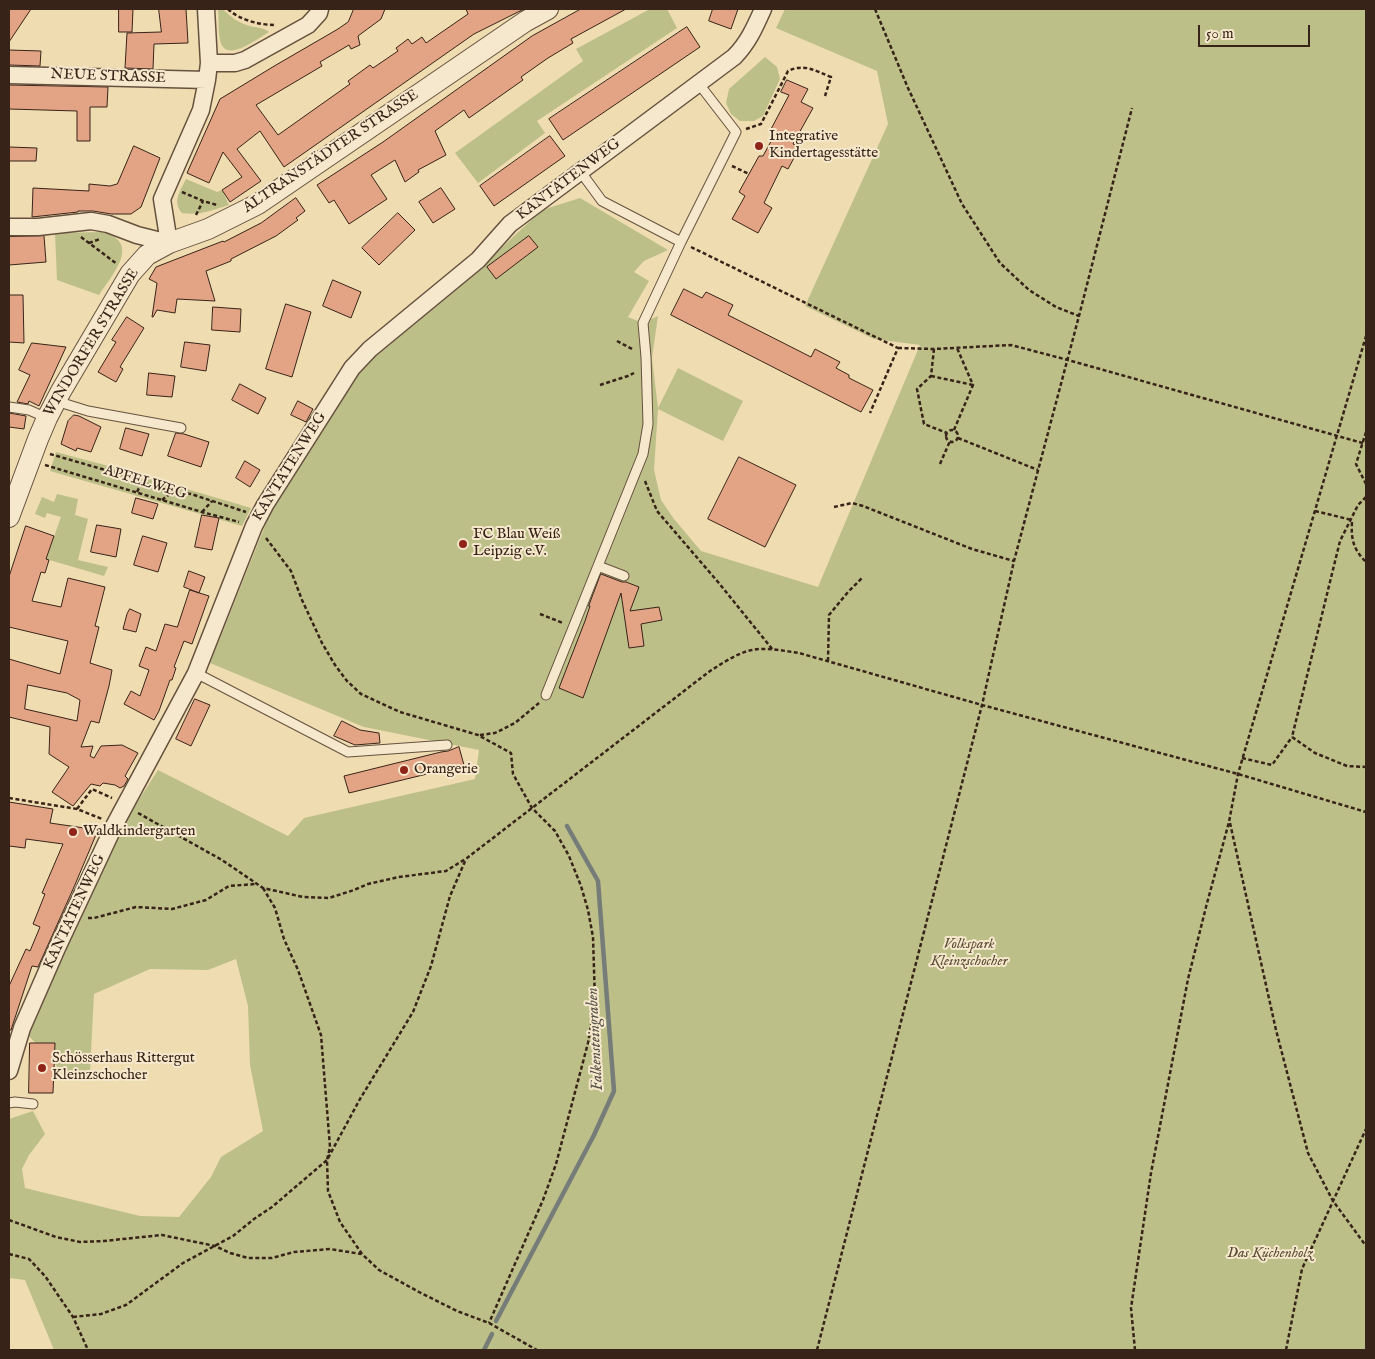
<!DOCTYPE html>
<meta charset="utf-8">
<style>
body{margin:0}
#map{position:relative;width:1375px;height:1359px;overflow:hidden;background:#efdcb1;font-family:"IM FELL English",serif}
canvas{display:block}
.frame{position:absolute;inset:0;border:10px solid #382318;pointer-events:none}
.scale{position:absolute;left:1198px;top:25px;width:112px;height:22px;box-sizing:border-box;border:2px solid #382318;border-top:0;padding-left:6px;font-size:15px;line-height:18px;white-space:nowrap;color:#382318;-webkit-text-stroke:4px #f5e8cc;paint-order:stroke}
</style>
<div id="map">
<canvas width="1375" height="1359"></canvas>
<div class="frame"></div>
<div class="scale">50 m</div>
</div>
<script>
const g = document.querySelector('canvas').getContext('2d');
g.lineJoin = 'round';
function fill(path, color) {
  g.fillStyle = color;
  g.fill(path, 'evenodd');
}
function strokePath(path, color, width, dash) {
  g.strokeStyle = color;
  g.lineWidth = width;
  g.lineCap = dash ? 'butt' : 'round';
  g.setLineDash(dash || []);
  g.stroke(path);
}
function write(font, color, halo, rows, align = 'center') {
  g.font = font + ' "IM FELL English",serif';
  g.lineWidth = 4;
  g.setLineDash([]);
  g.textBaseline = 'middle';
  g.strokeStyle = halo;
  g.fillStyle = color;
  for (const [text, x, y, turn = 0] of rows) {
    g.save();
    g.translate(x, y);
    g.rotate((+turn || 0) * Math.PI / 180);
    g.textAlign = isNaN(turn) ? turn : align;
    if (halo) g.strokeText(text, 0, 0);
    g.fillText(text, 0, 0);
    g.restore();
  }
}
const green = new Path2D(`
 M 218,9 L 223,9 C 230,17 239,23 250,26 C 257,28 263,27 269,32 C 258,38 225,65 220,40 C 218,30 219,19 218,9 Z
 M 650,9 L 667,9 L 677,28 L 537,121 L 545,133 L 478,183 L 455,153 L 583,61 L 576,49 Z
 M 785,9 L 1366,9 L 1366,1350 L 54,1350 L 25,1280 L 9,1278 L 9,1119 L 33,1111 L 45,1134 L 29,1155 L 22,1169 L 25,1188 L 140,1216 L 179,1217 L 211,1177 L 221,1157 L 263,1131 L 250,1065 L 248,1006 L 236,959 L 208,970 L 150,969 L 94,994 L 90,1072 L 67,1077 L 28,1035 L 47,978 L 122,826 L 158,770 L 288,836 L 304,818 L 475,779 L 479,750 L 364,727 L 210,663 L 271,511 L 360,369 L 435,302 L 468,279 L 542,210 L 580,198 L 668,250 L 644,261 L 634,272 L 649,281 L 628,317 L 643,323 L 658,316 L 652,358 L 658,408 L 678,368 L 743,401 L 723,441 L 658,409 L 654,470 L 661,500 L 674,519 L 701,551 L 818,587 L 920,345 L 874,339 L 805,306 L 888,124 L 877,71 L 776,28 Z
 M 765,57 L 777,67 L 780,79 L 763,116 L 754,121 L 740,121 L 731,114 L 726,103 L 729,89 Z
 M 186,179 L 217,192 L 222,190 L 229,205 C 213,210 199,216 182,213 C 172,202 180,191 186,179 Z
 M 102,232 C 142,242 113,274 99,295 L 57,280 L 55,233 Z
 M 56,452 L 116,468 L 251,508 L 242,526 L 50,471 Z
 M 57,494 L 78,499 L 75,515 L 88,519 L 78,560 L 108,567 L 104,576 L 46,559 L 61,517 L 47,513 L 45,518 L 35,514 L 42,497 L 54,502 Z`);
const stream = new Path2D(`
 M 496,1321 L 594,1135 L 614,1091 L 598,881 L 567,826
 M 484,1350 L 492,1334`);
const building = new Path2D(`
 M 9,9 L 31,9 L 9,42 Z
 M 119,9 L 133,9 L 132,32 L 119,32 Z
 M 159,9 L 186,9 L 188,43 L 154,44 L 153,69 L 125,68 L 127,33 L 161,32 Z
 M 354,9 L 385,9 L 381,19 L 358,36 L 360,45 L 351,49 L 349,45 L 320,62 L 322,66 L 256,105 L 278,135 L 350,84 L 348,81 L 370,65 L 373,68 L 398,51 L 396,48 L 408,39 L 412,44 L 422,37 L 426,43 L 468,14 L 466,9 L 524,9 L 474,34 L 284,167 L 260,131 L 237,149 L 261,181 L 230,202 L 222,190 L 242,177 L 223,152 L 209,183 L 187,173 L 220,99 L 276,65 L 338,29 L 348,22 Z
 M 581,9 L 626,9 L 571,39 L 573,43 L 548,58 L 521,77 L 523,80 L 469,118 L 464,110 L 435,131 L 446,155 L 418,170 L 419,172 L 405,182 L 395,160 L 371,175 L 387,199 L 349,224 L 334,200 L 329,203 L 317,185 L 383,142 L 532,36 Z
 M 713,9 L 738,9 L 731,29 L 709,21 Z
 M 687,27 L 700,47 L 563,140 L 549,119 Z
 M 9,50 L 41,51 L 40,66 L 9,65 Z
 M 787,80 L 808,89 L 801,102 L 813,108 L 793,144 L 800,147 L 788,169 L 782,166 L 764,203 L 772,208 L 758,233 L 732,219 L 745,196 L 739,192 L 759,156 L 763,156 L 775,134 L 770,131 L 789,95 L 781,92 Z
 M 9,85 L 108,87 L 107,107 L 90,107 L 90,141 L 77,141 L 77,111 L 9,109 Z
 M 550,136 L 565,156 L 494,206 L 480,186 Z
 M 134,146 L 160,158 L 141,207 L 131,214 L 111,214 L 93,211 L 78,211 L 78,212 L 32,217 L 33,188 L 89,191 L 89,184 L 110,186 L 117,184 Z
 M 9,147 L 37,148 L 36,161 L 9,161 Z
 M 441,188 L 455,209 L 433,223 L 419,202 Z
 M 296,198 L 305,211 L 296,218 L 298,220 L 276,236 L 231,259 L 231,261 L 206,271 L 215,301 L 177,299 L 175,313 L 157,310 L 153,317 L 152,317 L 157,283 L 149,279 L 156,267 L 223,241 L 224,242 L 261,223 Z
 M 398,213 L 415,230 L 379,265 L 362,248 Z
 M 44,236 L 46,262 L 9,265 L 9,237 Z
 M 529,236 L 538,247 L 496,279 L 487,267 Z
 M 333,280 L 361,292 L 351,318 L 323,306 Z
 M 684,289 L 702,298 L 706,292 L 733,305 L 728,315 L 811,357 L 815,349 L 840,362 L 836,368 L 849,375 L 849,378 L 873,390 L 861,412 L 671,315 Z
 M 9,295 L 23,295 L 24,343 L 9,342 Z
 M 286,304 L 311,312 L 292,377 L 266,369 Z
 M 213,307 L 241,309 L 240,332 L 212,330 Z
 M 127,317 L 144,328 L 120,367 L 123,369 L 116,382 L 98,372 L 116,342 L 112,340 Z
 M 185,342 L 210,345 L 206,371 L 181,367 Z
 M 32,343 L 66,347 L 39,406 L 29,401 L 28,404 L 17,402 L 30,375 L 19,370 Z
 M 149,373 L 175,376 L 172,397 L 147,395 Z
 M 240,384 L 266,398 L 258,414 L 232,400 Z
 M 298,401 L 313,409 L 306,422 L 291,415 Z
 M 9,413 L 26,416 L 24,429 L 9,427 Z
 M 74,415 L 79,416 L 101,427 L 91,452 L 77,448 L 76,451 L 61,444 L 68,421 Z
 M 126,428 L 149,434 L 142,456 L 120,449 Z
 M 176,433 L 184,434 L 209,442 L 201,467 L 168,456 Z
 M 739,457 L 796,485 L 765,547 L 708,519 Z
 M 245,461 L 260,470 L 250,487 L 236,478 Z
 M 136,498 L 158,504 L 153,519 L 132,513 Z
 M 202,515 L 219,518 L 212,550 L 195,547 Z
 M 97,525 L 121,529 L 116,557 L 91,552 Z
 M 26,526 L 54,536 L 46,559 L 49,560 L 45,573 L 41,572 L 32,601 L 61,607 L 68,578 L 105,587 L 95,626 L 99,627 L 90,663 L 112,670 L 109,686 L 99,723 L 91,721 L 81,747 L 93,746 L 90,756 L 94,758 L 101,746 L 122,745 L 138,753 L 125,776 L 128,779 L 124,786 L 120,788 L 115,785 L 103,783 L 100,786 L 91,784 L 73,806 L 52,792 L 69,767 L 49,754 L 50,727 L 9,717 L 9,659 L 60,674 L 68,641 L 9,627 L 9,577 ZM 28,685 L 67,693 L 80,700 L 77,721 L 25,709 Z
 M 143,536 L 167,543 L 158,572 L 134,565 Z
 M 189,571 L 205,577 L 199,593 L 184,587 Z
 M 601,574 L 622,582 L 626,582 L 639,587 L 630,611 L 659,607 L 662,620 L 641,624 L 644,646 L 629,648 L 621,593 L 583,698 L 559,688 L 585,621 L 590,606 L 589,606 Z
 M 190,590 L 209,596 L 192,644 L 184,641 L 174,667 L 176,668 L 172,680 L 170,680 L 159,711 L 154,720 L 124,704 L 131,691 L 140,696 L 149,670 L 139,666 L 146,647 L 156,651 L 165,624 L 177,627 Z
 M 130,609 L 141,614 L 136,632 L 123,629 L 127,614 Z
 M 195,699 L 210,705 L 191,746 L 176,739 Z
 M 342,721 L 360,730 L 379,733 L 380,743 L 355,745 L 334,736 Z
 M 459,747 L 464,765 L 349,793 L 344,776 L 441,752 L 448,751 Z
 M 9,802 L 53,809 L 50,823 L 98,830 L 74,887 L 38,967 L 32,966 L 11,1030 L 9,1030 L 9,986 L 26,949 L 30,951 L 40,927 L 33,924 L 45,894 L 42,893 L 63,844 L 26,839 L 25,848 L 9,846 Z
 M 30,1043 L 55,1043 L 53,1093 L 29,1093 Z`);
const path = new Path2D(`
 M 228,9 C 239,20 260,25 275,25
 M 875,9 L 908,88 L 962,204 L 1000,263 L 1029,290 L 1056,307 L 1079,316
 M 746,129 L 761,124 L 783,81 L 788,71 C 805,63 815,71 831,77 L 825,96
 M 732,166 L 749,174
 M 182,192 L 203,201 L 217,205
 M 196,215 L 203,201
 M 81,237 L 117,264
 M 89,243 L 100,239
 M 691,247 L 898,348 L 870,413
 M 617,341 L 634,350
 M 898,348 L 934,349 L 1011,345 L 1068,360 L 1366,444
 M 934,349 L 931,376 L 917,389 L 924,424 L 947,433
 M 931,376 L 973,385
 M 600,385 L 628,376 L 634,373
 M 954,430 L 973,385 L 957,348
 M946 436a6 6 0 1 1 12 0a6 6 0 1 1-12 0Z
 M 1366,432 L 1356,464 L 1366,484
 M 958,438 L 1038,470
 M 50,454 L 126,476 L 172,492 L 191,494 L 246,512
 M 940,464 L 950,441
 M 45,465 L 202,512 L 239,522
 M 645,481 L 657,511 L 718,582 L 773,650
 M 137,492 L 142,482
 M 1366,497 L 1358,505 L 1340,541 L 1292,737 L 1315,753 L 1347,766 L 1366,767
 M 162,500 L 172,492
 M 834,507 L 852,503 L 863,506 L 972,549 L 1014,561
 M 1315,511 L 1352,520
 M 202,512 L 212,501
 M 1352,522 C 1351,539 1353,549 1366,562
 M 266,538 L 291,571 L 302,600 L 322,643 L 335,665 L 347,681 L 361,694 L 400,712 L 478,735 L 511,753 L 513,774 L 532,808 L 555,831 L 569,856 L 581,886 L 588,910 L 593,937 L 595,1002 L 588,1043 L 556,1164 L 543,1200 L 489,1323
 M 540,614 L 563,623
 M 828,661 L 829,615 L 848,592 L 863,577
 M 480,735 L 495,733 L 515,723 L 539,703
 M 1242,758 L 1272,765 L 1292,737
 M 9,798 L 77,809 L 102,819
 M 77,809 L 92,789 L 112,798
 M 138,813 L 222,860 L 263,888 L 303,897 L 329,898 L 354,890 L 368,884 L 399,877 L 446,871 L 467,858 L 710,671 C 723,663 737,653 752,650 C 767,647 784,651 799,653 L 982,705 L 1238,774 L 1366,812
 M 1230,823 L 1276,1030 L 1308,1153 L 1333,1201 L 1366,1246
 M 263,888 L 275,908 L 284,939 L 298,970 L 321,1035 L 330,1147 L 327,1160 L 328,1191 L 340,1222 L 362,1254 L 379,1270 L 419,1292 L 457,1311 L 489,1323 L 537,1350
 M 88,918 L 94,918 L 136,907 L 172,909 L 206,900 L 229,886 L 256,884
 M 9,1220 L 56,1237 L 80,1242 L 104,1241 L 162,1235 L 215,1246 L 230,1253 L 248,1258 L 272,1258 L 294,1252 L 330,1249 L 361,1254
 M 9,1254 L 29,1259 L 45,1276 L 73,1317 L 88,1350
 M 73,1317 L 101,1314 L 126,1305 L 183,1263 L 233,1236 L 254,1219 L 272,1207 L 327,1160 L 360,1099 L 413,1012 L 431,966 L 450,896 L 466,859
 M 817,1350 L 982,705 L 1014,561 L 1079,316 L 1132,108
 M 1135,1350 L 1131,1308 L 1151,1173 L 1188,979 L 1206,907 L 1229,822 L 1238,774 L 1366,336
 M 1286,1350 L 1302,1269 L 1366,1129`);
const service = new Path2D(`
 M 681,242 L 736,132 L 699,84
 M 56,401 L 88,411 L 181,428
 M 9,407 L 29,410 L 47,418
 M 598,566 L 624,576
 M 196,673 L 348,752 L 447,745
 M 546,695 L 643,454 L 648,424 L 646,357 L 643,323 L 681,242 L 602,201 L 580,171
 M 9,1103 L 15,1102 L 33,1104`);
const minor = new Path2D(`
 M 209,63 L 235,63 L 245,60 L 308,25 L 319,13 L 320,9
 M 9,75 L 207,80
 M 9,227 L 38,227 L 91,221 L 108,224 L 137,235 L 169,243 L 162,199 L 201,110 L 207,80 L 209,63 L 206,9
 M 9,1071 L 22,1028 L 57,948 L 115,824 L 196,673 L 254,526 L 265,505 L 352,368 L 370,349 L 478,260 L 510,224 L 734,57 C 748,43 755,27 763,9`);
const tertiary = new Path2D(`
 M 9,517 L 38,439 L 47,418 L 61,391 L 130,274 L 147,255 L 169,243 L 208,229 L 258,204 L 526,21 L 548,9`);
const markers = [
 [759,146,5,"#8f2418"],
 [463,544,5,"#8f2418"],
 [404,770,5,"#8f2418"],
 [73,832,5,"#8f2418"],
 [42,1068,5,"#8f2418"]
];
const streetNames = [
 ["NEUE STRASSE",108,77,2],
 ["ALTRANSTÄDTER STRASSE",331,152,-34],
 ["KANTATENWEG",569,180,-37],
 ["WINDORFER STRASSE",92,343,-59],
 ["KANTATENWEG",290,467,-58],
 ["APFELWEG",145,483,17],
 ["KANTATENWEG",75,912,-65]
];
const poiNames = [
 ["Integrative",769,137],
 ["Kindertagesstätte",769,154],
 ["FC Blau Weiß",473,535],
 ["Leipzig e.V.",473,552],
 ["Orangerie",414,770],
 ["Waldkindergarten",83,832],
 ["Schösserhaus Rittergut",52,1059],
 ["Kleinzschocher",52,1076]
];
const parkNames = [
 ["Volkspark",969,945],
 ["Kleinzschocher",969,962],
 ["Das Küchenholz",1270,1254]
];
const waterNames = [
 ["Falkensteingraben",596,1039,-93]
];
fill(green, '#bdbf89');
strokePath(stream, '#767c78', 4.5);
fill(building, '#e2a485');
strokePath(building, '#382318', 1);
strokePath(service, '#66513e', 11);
strokePath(minor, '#66513e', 19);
strokePath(tertiary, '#66513e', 22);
strokePath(path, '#382318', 2.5, [4, 2.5]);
strokePath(service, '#f5e8cc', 9);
strokePath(minor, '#f5e8cc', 16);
strokePath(tertiary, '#f5e8cc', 20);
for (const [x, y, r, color] of markers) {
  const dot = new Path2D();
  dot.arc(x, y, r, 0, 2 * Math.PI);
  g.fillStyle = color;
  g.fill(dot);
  strokePath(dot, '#f5e8cc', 2);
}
write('15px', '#382318', '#f5e8cc', streetNames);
write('15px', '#382318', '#f5e8cc', poiNames, 'left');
write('italic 15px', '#594a34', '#f5e8cc', parkNames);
write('italic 16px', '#575048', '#f5e8cc', waterNames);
</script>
